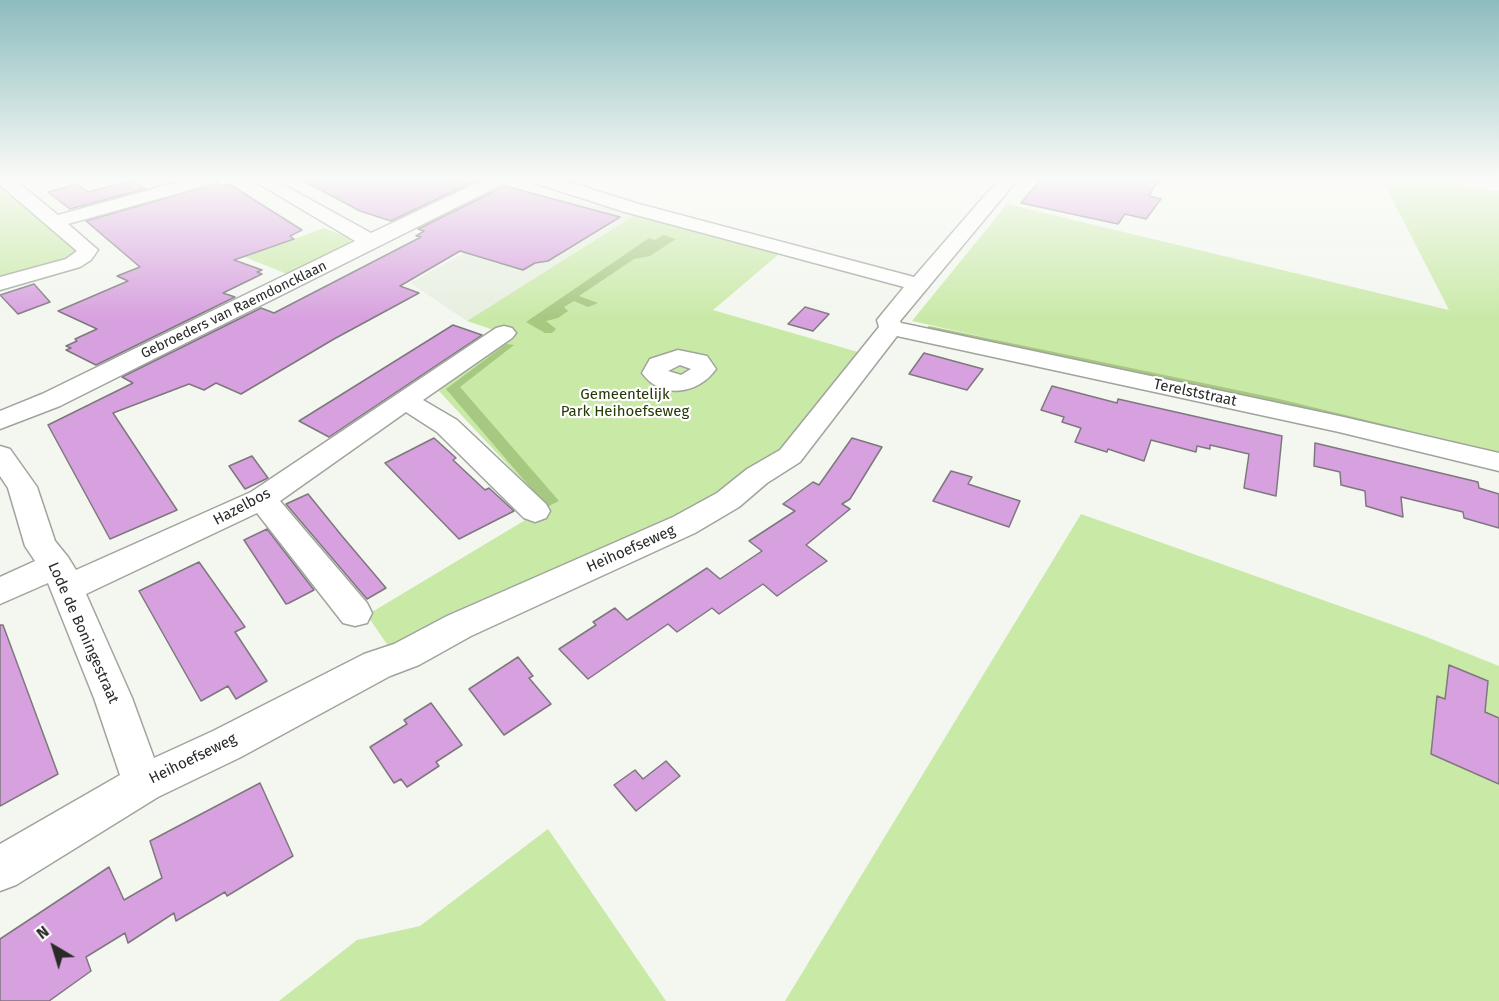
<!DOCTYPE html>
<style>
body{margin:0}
#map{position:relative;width:1499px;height:1001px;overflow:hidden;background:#f3f7ef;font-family:"Fira Sans",sans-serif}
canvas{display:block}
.north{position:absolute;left:24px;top:917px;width:60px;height:60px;-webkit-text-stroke:4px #fff;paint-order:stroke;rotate:322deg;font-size:16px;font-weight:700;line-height:24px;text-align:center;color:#292b28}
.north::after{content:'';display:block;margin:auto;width:21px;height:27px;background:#292b28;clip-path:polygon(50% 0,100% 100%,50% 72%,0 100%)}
</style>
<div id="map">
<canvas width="1499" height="1001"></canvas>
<div class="north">N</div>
</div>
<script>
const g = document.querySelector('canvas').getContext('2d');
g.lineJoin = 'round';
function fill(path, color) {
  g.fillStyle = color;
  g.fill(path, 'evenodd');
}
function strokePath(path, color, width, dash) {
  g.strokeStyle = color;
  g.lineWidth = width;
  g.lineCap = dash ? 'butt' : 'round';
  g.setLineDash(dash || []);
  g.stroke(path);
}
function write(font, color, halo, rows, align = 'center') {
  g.font = font + ' "Fira Sans",sans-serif';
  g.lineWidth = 4.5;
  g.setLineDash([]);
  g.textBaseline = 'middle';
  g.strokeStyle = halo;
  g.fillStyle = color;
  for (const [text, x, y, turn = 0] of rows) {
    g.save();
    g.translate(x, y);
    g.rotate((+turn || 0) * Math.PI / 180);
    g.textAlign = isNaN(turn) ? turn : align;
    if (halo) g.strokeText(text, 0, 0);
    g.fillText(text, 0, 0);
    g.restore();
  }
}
const built = new Path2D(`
 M 563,198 L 600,207 L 605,204 L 638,213 L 467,321 L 410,283 Z`);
const green = new Path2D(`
 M 1382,179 L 1417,179 L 1499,191 L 1499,453 L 912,321 L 1007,204 L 1449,310 Z
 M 0,182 L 76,247 L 75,254 L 69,261 L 0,281 Z
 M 638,213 L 779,254 L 713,310 L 858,352 L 798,428 L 783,453 L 728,495 L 393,653 L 367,615 L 547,507 L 439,391 L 506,334 L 467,321 Z
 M 324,228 L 351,239 L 348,244 L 287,274 L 245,257 Z
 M 1081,514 L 1424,636 L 1499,666 L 1499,1001 L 785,1001 Z
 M 548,829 L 666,1001 L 279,1001 L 357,940 L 420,926 Z`);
const water = new Path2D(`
 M 663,235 L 676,239 L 650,256 L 634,259 L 579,296 L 598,303 L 588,307 L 574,301 L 564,307 L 568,311 L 558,318 L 546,321 L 556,329 L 552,333 L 545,333 L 526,322 L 649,238 L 655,240 Z
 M 506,344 L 514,345 L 460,387 L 559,501 L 547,507 L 446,389 Z`);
const stream = new Path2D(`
 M 929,326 L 1275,398 L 1407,430 L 1410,432 L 1407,434 L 1275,402 L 927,329 L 926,328 Z`);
const building = new Path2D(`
 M 300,179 L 479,179 L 391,221 L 360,211 Z
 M 1041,179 L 1158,179 L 1149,196 L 1161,199 L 1146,219 L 1125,214 L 1118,224 L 1021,203 Z
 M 133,180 L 145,189 L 70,209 L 48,192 L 77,184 L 88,192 Z
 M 218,183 L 221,186 L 229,184 L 302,230 L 290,236 L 294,239 L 234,260 L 262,270 L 257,272 L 262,274 L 223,293 L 235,297 L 96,365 L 66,350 L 71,348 L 66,346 L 77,341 L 75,339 L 97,329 L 58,311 L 128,281 L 117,276 L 140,267 L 86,221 Z
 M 505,186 L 620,217 L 548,261 L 535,263 L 523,270 L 460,251 L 400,286 L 419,293 L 334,339 L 241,394 L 216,383 L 204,390 L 189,384 L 113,413 L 177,510 L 110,539 L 48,425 L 133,383 L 122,377 L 261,308 L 274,313 L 421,237 L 416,236 L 424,231 L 418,229 Z
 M 34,284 L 50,302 L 18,314 L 0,295 Z
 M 805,307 L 829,314 L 813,331 L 788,324 Z
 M 453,325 L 482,335 L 329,437 L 299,421 Z
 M 924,353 L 983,369 L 967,390 L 909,374 Z
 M 1052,386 L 1117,403 L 1118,399 L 1282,436 L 1276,496 L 1244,488 L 1249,454 L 1210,445 L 1210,449 L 1197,446 L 1196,452 L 1151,440 L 1144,461 L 1108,449 L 1107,452 L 1075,442 L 1081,428 L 1062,422 L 1064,417 L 1041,410 Z
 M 434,438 L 456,458 L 453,460 L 485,490 L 489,488 L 514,511 L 459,539 L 385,463 Z
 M 852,438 L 882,447 L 850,499 L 842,504 L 850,509 L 806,545 L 827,561 L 777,596 L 763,584 L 719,614 L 712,608 L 677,632 L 668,624 L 588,679 L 559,649 L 596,625 L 593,622 L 615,608 L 627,620 L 707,568 L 720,579 L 762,551 L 749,541 L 795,511 L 783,504 L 813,482 L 819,485 Z
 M 1315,443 L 1478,482 L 1479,488 L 1499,494 L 1499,528 L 1464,518 L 1463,512 L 1401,497 L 1403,517 L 1366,506 L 1365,491 L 1341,485 L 1340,472 L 1314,466 Z
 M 252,456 L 268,478 L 245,489 L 229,466 Z
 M 951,471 L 972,477 L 968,484 L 1020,501 L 1009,527 L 933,501 Z
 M 308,494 L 342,536 L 386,588 L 367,599 L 286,504 Z
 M 267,529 L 314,590 L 289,603 L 286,604 L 244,540 Z
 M 199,562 L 245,627 L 235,632 L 267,681 L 236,699 L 228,686 L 201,701 L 139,591 Z
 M 0,625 L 3,625 L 58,774 L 0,806 Z
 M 518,657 L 533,676 L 529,678 L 551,704 L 504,735 L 469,689 Z
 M 1449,665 L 1488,681 L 1485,712 L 1499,718 L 1499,784 L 1431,754 L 1437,696 L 1445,699 Z
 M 431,703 L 462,745 L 436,762 L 439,766 L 407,787 L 401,779 L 394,783 L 370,747 L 407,724 L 404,720 Z
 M 666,761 L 680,776 L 636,811 L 614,785 L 635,770 L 643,779 Z
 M 260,783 L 293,856 L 227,896 L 225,892 L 176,921 L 174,913 L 128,943 L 125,933 L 86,957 L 91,971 L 49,1001 L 0,1001 L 0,939 L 109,867 L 124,900 L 162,878 L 150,841 Z`);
const street = new Path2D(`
 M 0,179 L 14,179 L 58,215 L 189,179 L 218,179 L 215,183 L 68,224 L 98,250 L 91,260 L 80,267 L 0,290 L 0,277 L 66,259 L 77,251 L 0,185 Z
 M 251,179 L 273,179 L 371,233 L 485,179 L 508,179 L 505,183 L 60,406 L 0,429 L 0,411 L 42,394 L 355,241 Z
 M 531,179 L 559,179 L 639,204 L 914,277 L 999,179 L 1018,179 L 900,321 L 901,323 L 1339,416 L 1499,453 L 1499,471 L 1339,432 L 897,336 L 800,462 L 767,483 L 739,507 L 695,533 L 471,636 L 419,665 L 390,676 L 241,757 L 158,797 L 16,885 L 0,891 L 0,844 L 120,775 L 94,698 L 48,583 L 0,604 L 0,577 L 35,561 L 25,546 L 8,488 L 0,476 L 0,446 L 10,449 L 37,487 L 55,541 L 68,557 L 76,570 L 251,492 L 496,328 L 504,326 L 512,328 L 516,333 L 512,338 L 423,400 L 457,420 L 546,504 L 550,511 L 546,518 L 535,522 L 524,518 L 437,432 L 406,412 L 280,501 L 367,603 L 372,613 L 367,623 L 355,626 L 343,623 L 257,513 L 86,594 L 132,698 L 154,758 L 213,731 L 364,654 L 394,644 L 447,616 L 673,517 L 717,493 L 747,469 L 780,450 L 879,327 L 877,320 L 904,287 L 625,212 L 534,183 Z
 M 678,350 L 707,356 L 716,369 C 699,394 661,400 642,373 L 650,359 ZM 680,365 L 691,369 L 681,375 L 668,371 Z`);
const farStreetnames = [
 ["Gebroeders van Raemdoncklaan",234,310,-26]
];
const streetNames = [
 ["Terelststraat",1195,393,12],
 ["Hazelbos",242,507,-28],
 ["Heihoefseweg",631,549,-24],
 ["Lode de Boningestraat",83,633,66],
 ["Heihoefseweg",193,759,-26]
];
const parkNames = [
 ["Gemeentelijk",625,395],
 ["Park Heihoefseweg",625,412]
];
fill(built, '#e7efe0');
fill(green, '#c9e9a7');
fill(water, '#a6c880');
fill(stream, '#a6c880');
fill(building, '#d7a1df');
strokePath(building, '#7e787e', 1.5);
strokePath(street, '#a0a49d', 3);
fill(street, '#fff');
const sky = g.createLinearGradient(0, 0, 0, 319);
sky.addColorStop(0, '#8dbcbe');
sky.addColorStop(0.56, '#fafbf8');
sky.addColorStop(1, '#fafbf800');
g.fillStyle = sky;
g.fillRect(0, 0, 1499, 319);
write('14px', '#292b28', '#fff', farStreetnames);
write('15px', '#292b28', '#fff', streetNames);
write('15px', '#243904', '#fff', parkNames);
</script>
